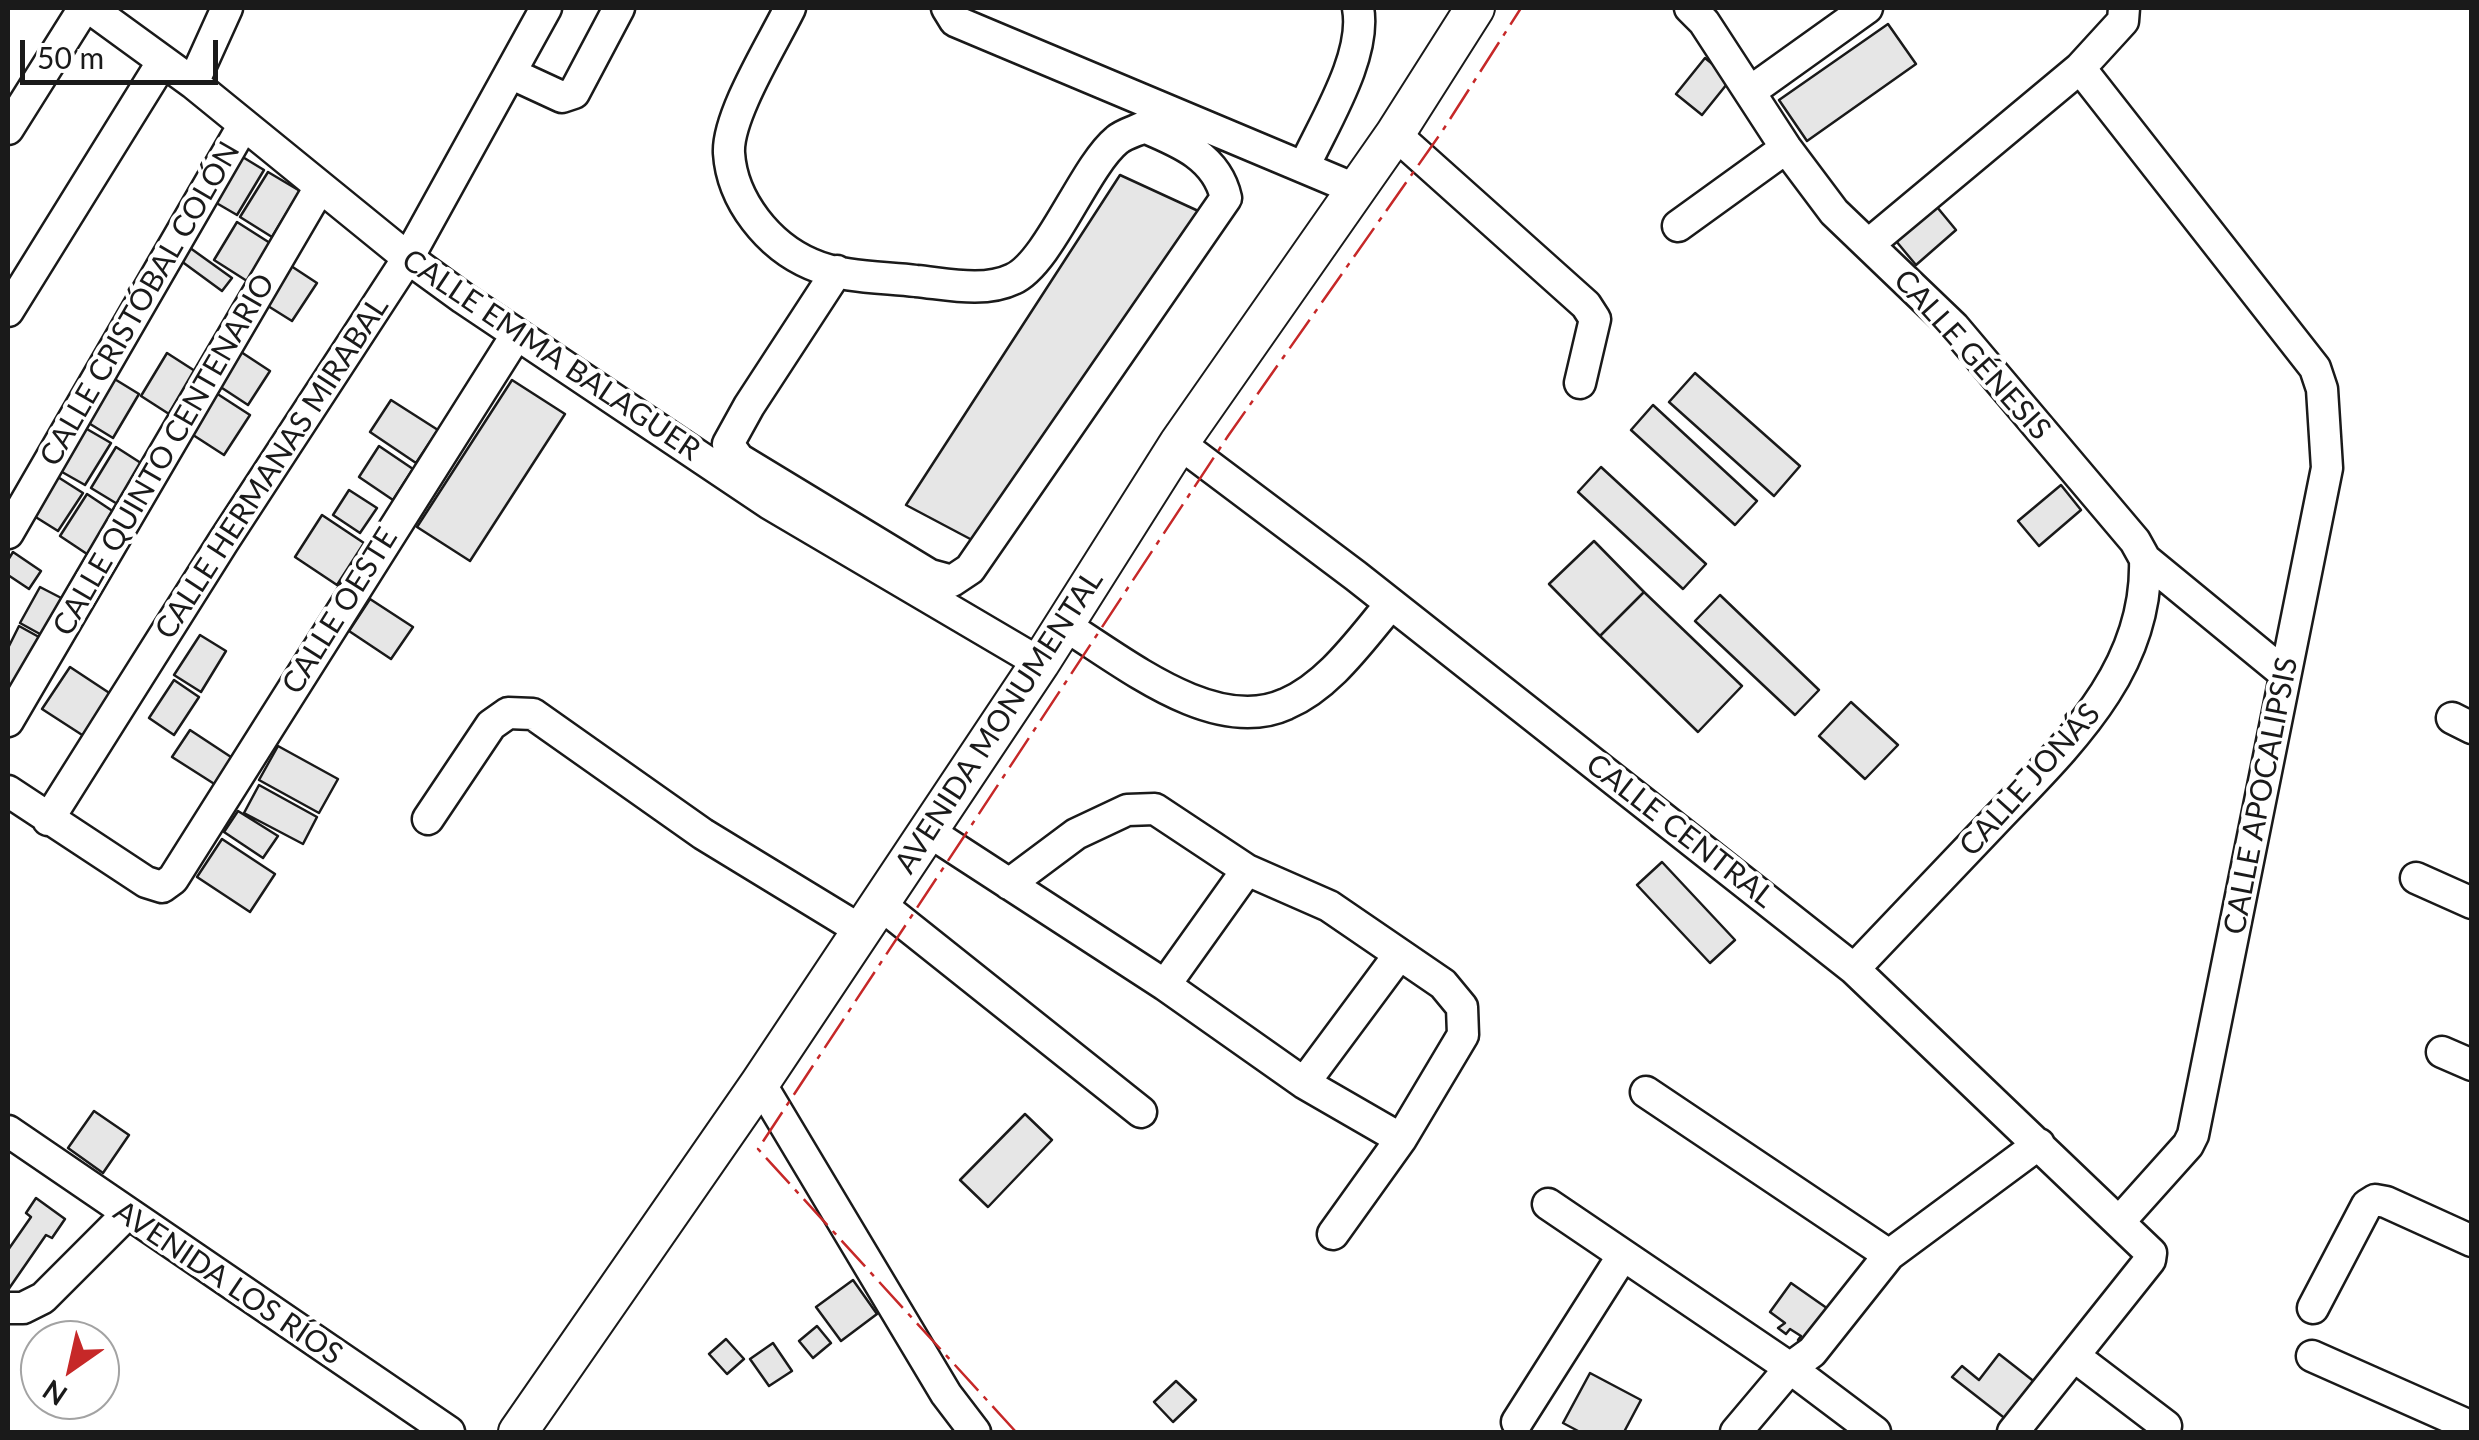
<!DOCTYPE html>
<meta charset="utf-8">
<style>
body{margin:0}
#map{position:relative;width:2479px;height:1440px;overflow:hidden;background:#fff;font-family:Lato,sans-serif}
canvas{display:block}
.frame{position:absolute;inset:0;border:10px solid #1a1a1a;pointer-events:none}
.north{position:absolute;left:20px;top:1320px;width:100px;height:100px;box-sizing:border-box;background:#fff;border:2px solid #a3a3a3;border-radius:50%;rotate:214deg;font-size:28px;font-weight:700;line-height:40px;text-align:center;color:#1a1a1a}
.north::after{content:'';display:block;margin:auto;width:35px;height:45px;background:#c62828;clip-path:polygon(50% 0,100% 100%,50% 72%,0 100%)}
.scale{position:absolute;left:20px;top:40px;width:198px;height:45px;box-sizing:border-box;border:5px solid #1a1a1a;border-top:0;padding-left:12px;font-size:30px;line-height:35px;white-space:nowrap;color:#1a1a1a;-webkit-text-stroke:8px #fff;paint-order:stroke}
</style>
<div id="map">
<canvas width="2479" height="1440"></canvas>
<div class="frame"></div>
<div class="north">N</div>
<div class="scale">50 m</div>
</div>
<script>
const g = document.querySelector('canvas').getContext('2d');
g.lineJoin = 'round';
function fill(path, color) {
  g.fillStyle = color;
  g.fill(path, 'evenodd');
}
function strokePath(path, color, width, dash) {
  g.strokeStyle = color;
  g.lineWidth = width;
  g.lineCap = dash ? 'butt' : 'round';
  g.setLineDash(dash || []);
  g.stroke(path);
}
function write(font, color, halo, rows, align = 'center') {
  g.font = font + ' Lato,sans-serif';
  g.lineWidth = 8;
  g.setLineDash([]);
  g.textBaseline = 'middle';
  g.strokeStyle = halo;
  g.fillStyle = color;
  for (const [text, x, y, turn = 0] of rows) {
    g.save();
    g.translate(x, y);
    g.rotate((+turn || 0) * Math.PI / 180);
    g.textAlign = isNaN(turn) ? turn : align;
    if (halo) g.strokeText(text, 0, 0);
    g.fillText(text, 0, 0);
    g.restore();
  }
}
const building = new Path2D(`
 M 1888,24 L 1916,64 L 1807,141 L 1779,100 Z
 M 1705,58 L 1731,79 L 1702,115 L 1676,94 Z
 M 241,156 L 264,170 L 237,215 L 213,201 Z
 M 268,172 L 300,191 L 272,237 L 240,217 Z
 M 1120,175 L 1207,215 L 974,541 L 906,505 Z
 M 1937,207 L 1956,230 L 1916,265 L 1896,241 Z
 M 237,222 L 270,243 L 247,281 L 214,260 Z
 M 186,245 L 232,278 L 222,291 L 177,258 Z
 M 285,262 L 317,283 L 292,321 L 260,301 Z
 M 238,350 L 270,371 L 248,405 L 216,384 Z
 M 167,353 L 195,371 L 169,414 L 141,396 Z
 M 1695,373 L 1800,466 L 1774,496 L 1669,402 Z
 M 108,375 L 139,394 L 113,438 L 82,419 Z
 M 512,380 L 565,414 L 470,561 L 417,527 Z
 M 216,393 L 250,415 L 224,455 L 190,433 Z
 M 391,400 L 438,430 L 416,463 L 370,432 Z
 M 1653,405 L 1757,501 L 1735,525 L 1631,430 Z
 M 80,425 L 111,443 L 85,485 L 55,468 Z
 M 379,446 L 413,469 L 393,500 L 359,477 Z
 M 116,447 L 144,465 L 119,505 L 91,488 Z
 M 1601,467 L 1706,564 L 1683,589 L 1578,492 Z
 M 50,472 L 83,493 L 58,531 L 26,511 Z
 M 2061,485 L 2081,510 L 2039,546 L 2018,521 Z
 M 349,490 L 377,508 L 360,533 L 333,515 Z
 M 87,494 L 117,514 L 90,556 L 60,536 Z
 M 322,515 L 364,543 L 337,585 L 295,557 Z
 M 1594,541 L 1644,592 L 1600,636 L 1549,584 Z
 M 13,552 L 41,571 L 29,589 L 8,575 L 8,560 Z
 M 40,587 L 69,602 L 49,639 L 20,623 Z
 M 1644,592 L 1742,686 L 1698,732 L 1600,636 Z
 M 1720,595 L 1819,690 L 1795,715 L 1695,621 Z
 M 370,599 L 413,627 L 391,659 L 349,631 Z
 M 19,626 L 48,642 L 22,691 L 8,684 L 8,648 Z
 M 200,635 L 226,651 L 201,692 L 174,675 Z
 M 70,667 L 120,700 L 93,742 L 42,709 Z
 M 174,680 L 199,697 L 174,735 L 149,718 Z
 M 1851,702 L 1898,745 L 1865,779 L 1819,736 Z
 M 190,730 L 234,759 L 216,785 L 172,757 Z
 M 278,746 L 338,779 L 319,813 L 259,780 Z
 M 259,785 L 317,817 L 303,844 L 244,813 Z
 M 238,811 L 278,836 L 263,858 L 224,832 Z
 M 222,839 L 275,874 L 250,912 L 197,877 Z
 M 1662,862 L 1735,940 L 1710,963 L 1637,885 Z
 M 94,1111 L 129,1135 L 103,1173 L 68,1148 Z
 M 1025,1114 L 1052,1140 L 988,1207 L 960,1180 Z
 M 36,1198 L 65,1219 L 52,1238 L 46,1235 L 8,1290 L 8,1250 L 31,1217 L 26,1213 Z
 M 853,1280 L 877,1314 L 841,1341 L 816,1307 Z
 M 1791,1283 L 1831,1311 L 1806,1346 L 1798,1340 L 1801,1336 L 1790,1329 L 1786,1334 L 1778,1328 L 1785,1323 L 1770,1312 Z
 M 817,1326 L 831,1343 L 813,1358 L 799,1341 Z
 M 726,1339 L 744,1359 L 727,1374 L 709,1354 Z
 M 773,1343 L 792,1371 L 769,1386 L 750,1359 Z
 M 1999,1354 L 2036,1383 L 2007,1420 L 1952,1377 L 1962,1366 L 1979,1380 Z
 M 1590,1373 L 1641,1400 L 1624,1432 L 1580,1432 L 1563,1423 Z
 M 1176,1381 L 1196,1400 L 1173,1422 L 1154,1402 Z`);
const minor = new Path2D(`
 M 90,8 L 193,83 L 408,258 L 463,298 L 770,504 L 1040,663
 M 790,8 C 773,43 727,116 729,153 C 732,201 769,246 811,264 C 842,278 883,277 916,281 C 947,284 984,293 1013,279 C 1049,263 1084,167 1117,140 C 1124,134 1136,131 1144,127 C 1180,142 1217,157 1226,198 L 970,569 L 952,581 L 930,575 L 739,459 L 728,444 L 749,406 L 837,271
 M 947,8 L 955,21 L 1355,189
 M 1690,8 L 1704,22 L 1786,148 L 1834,212 L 1954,327 L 2135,541 L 2145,559 L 2285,674
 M 2080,68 L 2315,368 L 2322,389 L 2327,468 L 2193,1135 L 2188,1145 L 2119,1222
 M 510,73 L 562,97 L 574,93 L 619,8
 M 193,83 L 227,8
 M 1751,91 L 1867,8
 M 8,129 L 84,8
 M 1395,134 L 1586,305 L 1595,319 L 1580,383
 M 1304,167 C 1324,123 1367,56 1358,8
 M 1678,226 L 1786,148
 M 1869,244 L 2080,68 L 2123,21 L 2124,8
 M 8,311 L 163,61
 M 1179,443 L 1356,576 L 1854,969 L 2151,1253 L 2150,1260 L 2013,1432
 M 8,533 L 243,126
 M 1064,625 C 1123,661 1214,737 1286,704 C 1330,685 1361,639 1391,604
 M 2452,718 L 2472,728
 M 8,721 L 320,187
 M 8,791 L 146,882 L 162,887 L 173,879 L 517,334
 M 428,819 L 491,725 L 508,713 L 533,714 L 703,834 L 862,931
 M 48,820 L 223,542 L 408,258 L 546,8
 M 928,831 L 1165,985 L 1304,1083 L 1401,1139 L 1333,1234
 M 2416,878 L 2472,903
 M 1009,884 L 1076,834 L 1127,810 L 1155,809 L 1247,870 L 1329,906 L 1443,984 L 1462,1007 L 1463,1035 L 1401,1139
 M 880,904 L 1141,1112
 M 1854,969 C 1900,921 1946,872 1992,824 C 2064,748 2149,672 2145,559
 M 1165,985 L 1247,870
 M 2442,1052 L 2472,1065
 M 760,1083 L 946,1394 L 975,1432
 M 1304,1083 L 1399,955
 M 1646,1092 L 1889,1255
 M 8,1131 L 449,1432
 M 1548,1204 L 1790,1368 L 1875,1432
 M 8,1308 L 23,1308 L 43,1298 L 127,1214
 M 2313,1308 L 2367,1205 L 2375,1200 L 2386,1202 L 2472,1241
 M 2074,1356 L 2166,1426
 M 2312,1356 L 2472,1427
 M 1517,1422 L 1623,1255
 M 1736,1432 L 1790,1368 L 1812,1352 L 1889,1255 L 2039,1144`);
const major = new Path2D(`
 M 518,1432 L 760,1083 L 1040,663 L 1179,443 L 1395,134 L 1475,8`);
const power = new Path2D(`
 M 1016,1432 L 758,1149 L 1228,436 L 1443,130 L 1521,8`);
const streetNames = [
 ["CALLE CRISTÓBAL COLÓN",140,304,-60],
 ["CALLE EMMA BALAGUER",551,355,34],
 ["CALLE GÉNESIS",1972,355,48],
 ["CALLE QUINTO CENTENARIO",164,455,-60],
 ["CALLE HERMANAS MIRABAL",272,468,-57],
 ["CALLE OESTE",340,611,-58],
 ["AVENIDA MONUMENTAL",999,722,-57],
 ["CALLE JONÁS",2030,780,-48],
 ["CALLE APOCALIPSIS",2261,796,-79],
 ["CALLE CENTRAL",1680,831,38],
 ["AVENIDA LOS RÍOS",228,1283,34]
];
fill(building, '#e6e6e6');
strokePath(building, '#1a1a1a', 2.5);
strokePath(minor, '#1a1a1a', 35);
strokePath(major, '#1a1a1a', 42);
strokePath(minor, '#fff', 30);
strokePath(major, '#fff', 38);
strokePath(power, '#c62828', 2.5, [35, 8, 5, 8]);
write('30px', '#1a1a1a', '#fff', streetNames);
</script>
